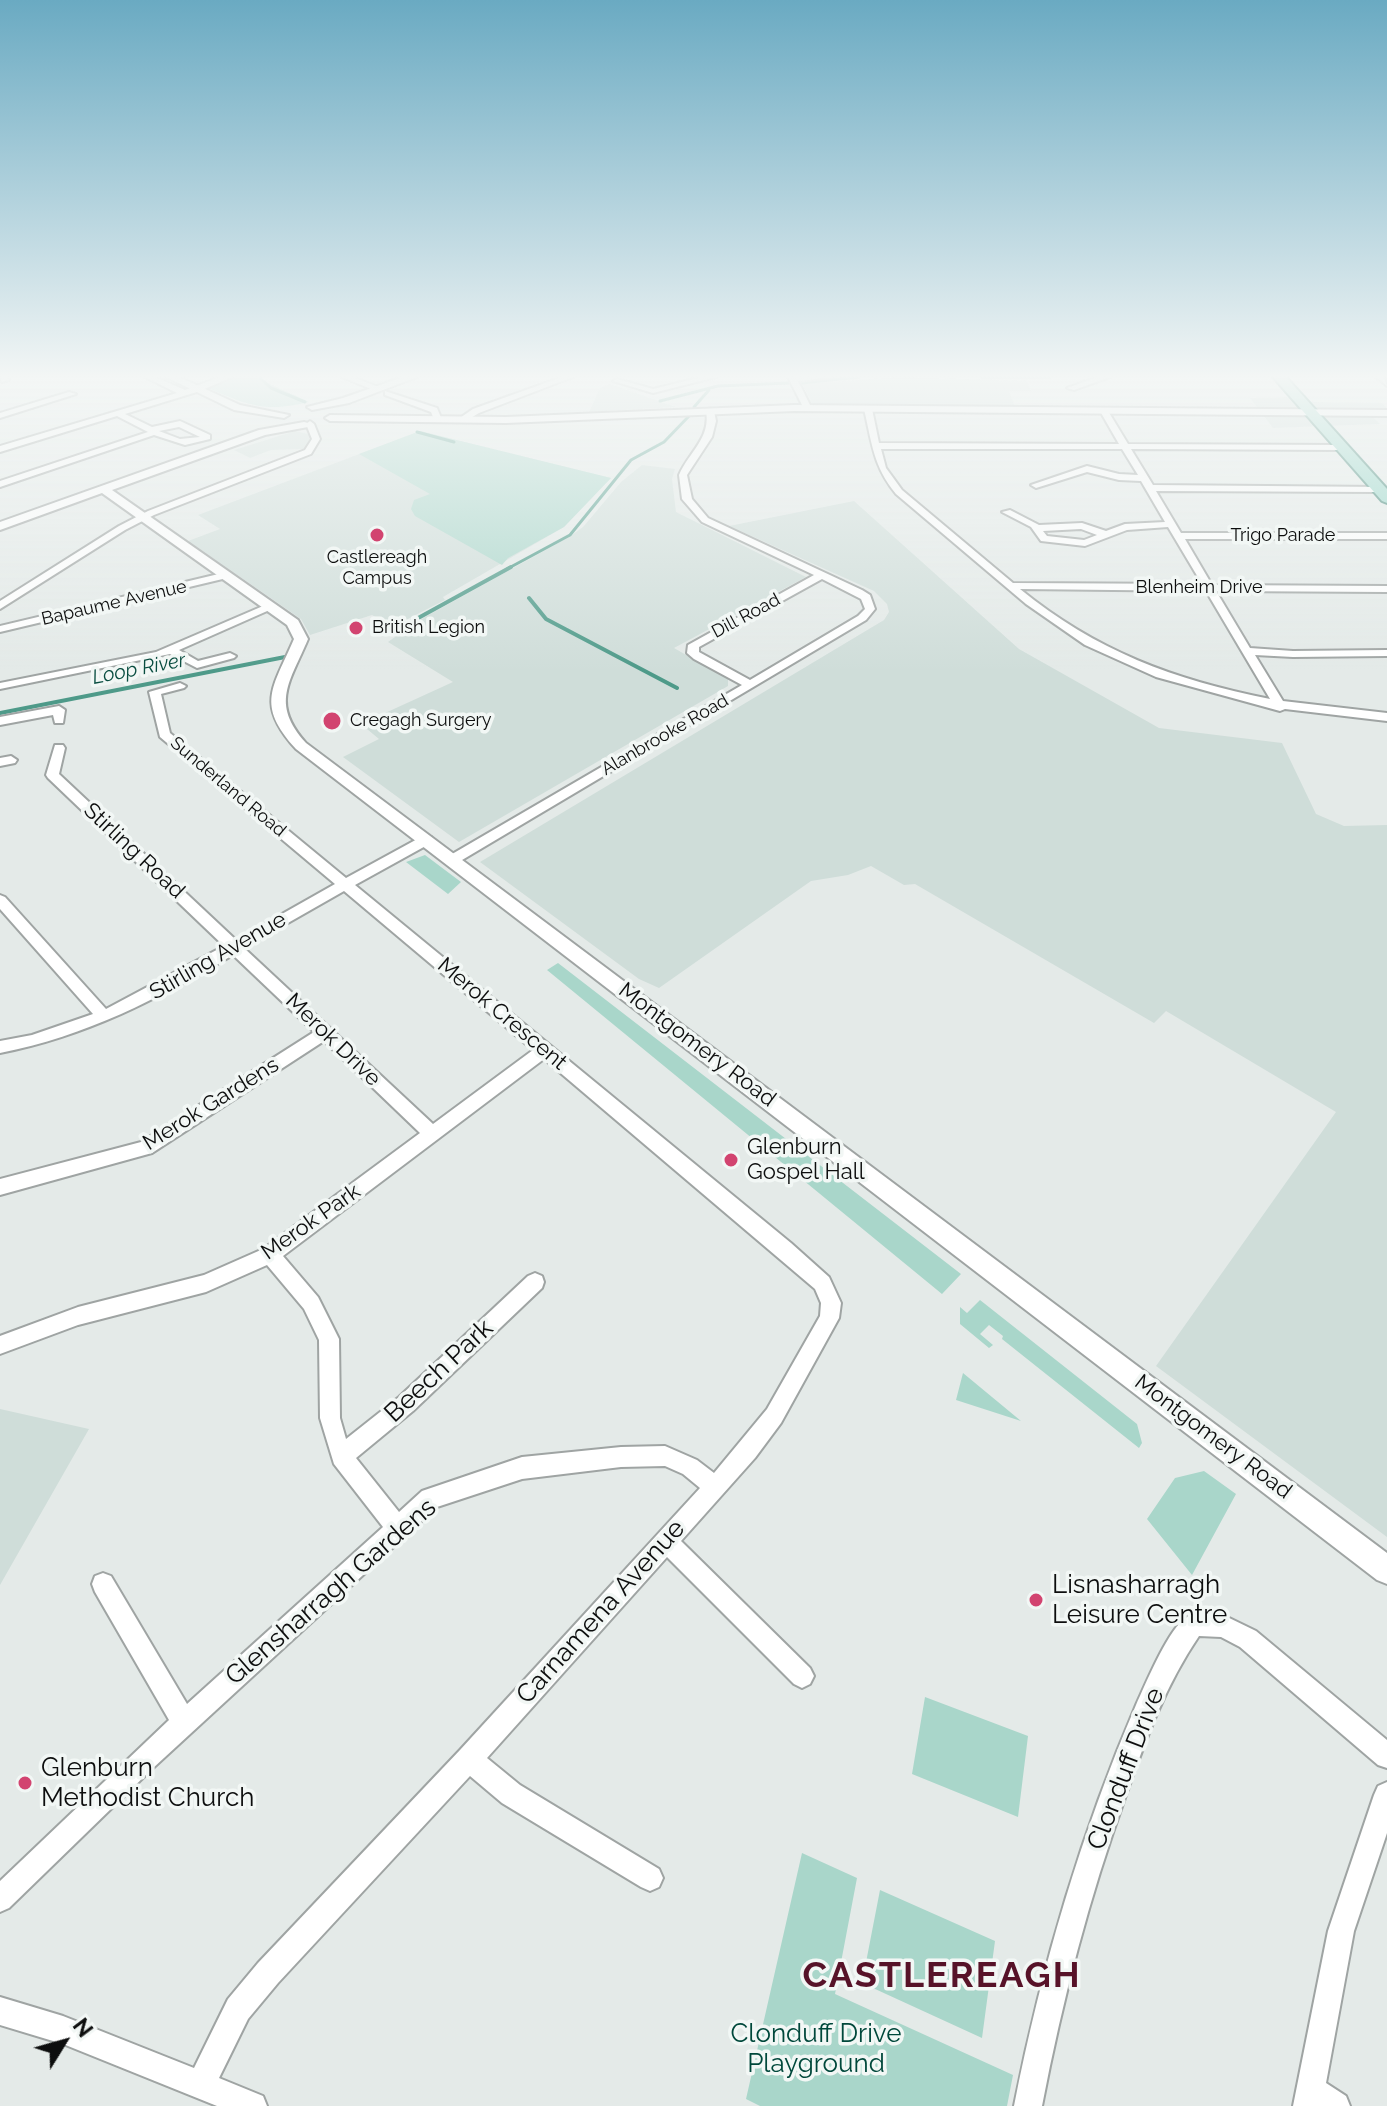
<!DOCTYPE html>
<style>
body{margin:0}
#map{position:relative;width:1387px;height:2106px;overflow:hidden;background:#e4eae8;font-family:Raleway,sans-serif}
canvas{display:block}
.north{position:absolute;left:24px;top:2002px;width:80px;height:80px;-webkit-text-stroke:6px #f2f7f5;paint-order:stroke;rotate:53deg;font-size:22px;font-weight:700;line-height:32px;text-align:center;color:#0d0e0e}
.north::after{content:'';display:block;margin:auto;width:28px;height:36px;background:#0d0e0e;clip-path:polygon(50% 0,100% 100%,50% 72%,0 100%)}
</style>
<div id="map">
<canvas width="1387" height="2106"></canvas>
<div class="north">N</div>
</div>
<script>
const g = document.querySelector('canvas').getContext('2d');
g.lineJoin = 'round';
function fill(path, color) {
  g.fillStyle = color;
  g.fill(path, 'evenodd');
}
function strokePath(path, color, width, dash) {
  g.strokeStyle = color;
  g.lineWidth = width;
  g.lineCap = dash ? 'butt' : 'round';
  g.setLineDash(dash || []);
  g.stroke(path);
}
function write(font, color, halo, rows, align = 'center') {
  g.font = font + ' Raleway,sans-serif';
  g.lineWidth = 7;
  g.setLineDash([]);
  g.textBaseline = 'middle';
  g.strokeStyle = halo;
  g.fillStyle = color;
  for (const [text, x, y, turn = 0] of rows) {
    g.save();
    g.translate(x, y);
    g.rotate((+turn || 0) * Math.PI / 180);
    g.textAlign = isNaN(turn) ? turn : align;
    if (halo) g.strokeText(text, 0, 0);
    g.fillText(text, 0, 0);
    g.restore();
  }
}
const built = new Path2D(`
 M 899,377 L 1027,381 L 1031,391 L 1009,391 L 1015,407 L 813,405 L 802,384 Z
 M 610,384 L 676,407 L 589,412 L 600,388 Z
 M 1287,397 L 1315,402 L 1382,403 L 1387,408 L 1370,414 L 1380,424 L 1273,428 L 1250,398 Z
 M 295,431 L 308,434 L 311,444 L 305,449 L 271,450 L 250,458 L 234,450 Z
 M 420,431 L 611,478 L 564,527 L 443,597 L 445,600 L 392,627 L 372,615 L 310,635 L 301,619 L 188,541 L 220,529 L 198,515 Z
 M 642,465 L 675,469 L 672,479 L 676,512 L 806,577 L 674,648 L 728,679 L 728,686 L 459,842 L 343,757 L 379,739 L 361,724 L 453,682 L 388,642 L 416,622 L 569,537 L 583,527 L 621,482 Z
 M 854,501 L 1019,649 L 1159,728 L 1282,743 L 1316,814 L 1344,826 L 1387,825 L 1387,1537 L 1156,1366 L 1336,1112 L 1166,1011 L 1154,1023 L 915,884 L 904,885 L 871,866 L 848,875 L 811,881 L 659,988 L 639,979 L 480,862 L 884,620 L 889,612 L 887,604 L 874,591 L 729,526 Z
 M 0,1409 L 89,1429 L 0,1585 Z`);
const green = new Path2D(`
 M 233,377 L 255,377 L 309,402 C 265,413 246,405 206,387 Z
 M 420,431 L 611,478 L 564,527 L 508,558 L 502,565 L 415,516 L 411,509 L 414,500 L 430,494 L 359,454 Z
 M 425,855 L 461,882 L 448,894 L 406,862 Z
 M 558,963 L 961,1274 L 942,1294 L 547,970 Z
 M 980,1300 L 1137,1424 L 1142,1443 L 1139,1448 L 1002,1339 L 1003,1336 L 989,1325 L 980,1334 L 993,1345 L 989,1348 L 960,1324 L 960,1307 L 967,1313 Z
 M 963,1373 L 1021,1421 L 956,1400 Z
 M 1204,1471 L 1236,1494 L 1192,1575 L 1147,1519 L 1175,1478 Z
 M 925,1697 L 1028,1736 L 1018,1817 L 912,1774 Z
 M 802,1853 L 857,1878 L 835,1994 L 1013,2075 L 1007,2106 L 760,2106 L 746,2099 Z
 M 880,1890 L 995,1941 L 982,2038 L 862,1983 Z`);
const streamFar1 = new Path2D(`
 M 259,377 L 271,388 L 305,402
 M 982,377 L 1050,377
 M 802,383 L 859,377
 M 660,401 L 718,386 L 788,383
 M 694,407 L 709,390
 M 417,432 L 454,442
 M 507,569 L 570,535 L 631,460 L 664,442 L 690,415`);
const stream = new Path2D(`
 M 529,598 L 546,619 L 677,688
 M 400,628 L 511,567
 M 0,713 L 285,657`);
const minor = new Path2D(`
 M 0,377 L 5,377 L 9,380 L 2,382 Z
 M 145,377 L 155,377 L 185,390 L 220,377 L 232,377 L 200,391 L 125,414 L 152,427 L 180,421 L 210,435 L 210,439 L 185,445 L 154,435 L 0,487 L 0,481 L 148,432 L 117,416 L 0,452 L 0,446 L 177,393 ZM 179,427 L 200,437 L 180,439 L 159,431 Z
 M 342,377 L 353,377 L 383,389 L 376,391 Z
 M 562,377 L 573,377 L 479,413 L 464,422 L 457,420 L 473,409 Z
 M 702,377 L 716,377 L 653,393 L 613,381 L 617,379 L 653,389 Z
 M 788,377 L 832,377 L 798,381 L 812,409 L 808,411 L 804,409 Z
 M 1098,377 L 1110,377 L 1074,390 L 1067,388 Z
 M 1376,377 L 1384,377 L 1387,386 Z
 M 385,391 L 437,408 L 442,420 L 435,422 L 431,412 L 385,395 Z
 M 69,392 L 76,394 L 0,418 L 0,413 Z
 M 868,407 L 872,409 L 879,443 L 1119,444 L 1100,411 L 1104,409 L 1108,411 L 1128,444 L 1345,445 L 1346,447 L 1342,450 L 1131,449 L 1153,485 L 1382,487 L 1382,491 L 1379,492 L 1156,491 L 1181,533 L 1387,533 L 1387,539 L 1185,539 L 1212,585 L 1387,586 L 1387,592 L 1216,591 L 1250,648 L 1293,651 L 1387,650 L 1387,656 L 1293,657 L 1255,655 L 1283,701 L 1387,713 L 1387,721 L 1285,709 L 1280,711 L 1156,677 L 1085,645 L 1026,604 L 896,494 C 873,466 872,443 864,409 ZM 881,449 L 1122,449 L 1138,475 L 1119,474 L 1087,466 L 1031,485 L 1036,488 L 1087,472 L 1119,480 L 1141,481 L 1165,522 L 1125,524 L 1106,531 L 1082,523 L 1039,525 L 1010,510 L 1002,512 L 1031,527 L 1041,541 L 1085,546 L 1127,530 L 1168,527 L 1202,584 L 1013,583 L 902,490 L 886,468 ZM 1081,529 L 1097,535 L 1084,540 L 1047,536 L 1043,531 ZM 1020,589 L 1206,591 L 1270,699 C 1174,680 1096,651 1020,589 Z
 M 710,409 L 714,411 L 716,421 L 712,437 L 687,475 L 692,499 L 708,518 L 862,590 L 870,595 L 875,609 L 866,620 L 457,863 L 447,863 L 447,857 L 742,685 L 694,659 L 687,653 L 688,645 L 814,575 L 702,522 L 682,499 L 679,475 C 689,452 711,438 706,411 ZM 822,579 L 861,599 L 865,609 L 858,616 L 750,680 L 699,652 L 699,647 Z
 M 310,421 L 314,424 L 320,439 L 311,454 L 154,515 L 125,530 L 0,609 L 0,601 L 119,526 L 148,511 L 305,450 L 312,439 L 306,424 Z
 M 227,572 L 232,575 L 231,577 L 0,632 L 0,626 Z
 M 270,603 L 275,606 L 274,608 L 179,650 L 198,661 L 230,653 L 236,656 L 234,658 L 197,668 L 170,654 L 0,689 L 0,683 L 156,652 Z
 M 180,683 L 186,686 L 184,688 L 161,694 L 170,733 L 346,878 L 421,837 L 431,837 L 431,843 L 355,885 L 791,1243 L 829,1277 L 841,1303 L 839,1318 L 781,1423 L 755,1458 L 681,1541 L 810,1668 L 814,1676 L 810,1684 L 802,1688 L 794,1684 L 667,1557 L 487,1758 L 520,1785 L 659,1869 L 663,1878 L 659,1887 L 650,1891 L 641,1887 L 502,1803 L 470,1776 L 278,1983 L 248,2019 L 219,2078 L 263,2096 L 267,2106 L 217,2106 L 63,2044 L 0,2025 L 0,1997 L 63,2016 L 194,2068 L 228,1999 L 258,1963 L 460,1750 L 700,1488 L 683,1474 L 665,1466 L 621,1467 L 522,1479 L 437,1507 L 152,1769 L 9,1908 L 0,1912 L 0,1881 L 169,1720 L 95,1592 L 92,1584 L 95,1576 L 103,1573 L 111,1576 L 187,1704 L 383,1527 L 334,1464 L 320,1418 L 319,1340 L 304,1309 L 267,1265 L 206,1292 L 78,1325 L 0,1354 L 0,1336 L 78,1307 L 204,1275 L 263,1249 L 420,1133 L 324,1041 L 152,1153 L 0,1195 L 0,1179 L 141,1142 L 314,1032 L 233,955 C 157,999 87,1036 0,1053 L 0,1041 L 32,1035 L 93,1014 L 0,909 L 0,895 L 5,897 L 106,1009 L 224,946 L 48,778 L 46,775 L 55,745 L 63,745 L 65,748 L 59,774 L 236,940 L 335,884 L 160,737 L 149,692 ZM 344,891 L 533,1050 L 433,1124 L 244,948 ZM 544,1059 L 815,1289 L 821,1303 L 820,1316 L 767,1409 L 714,1473 L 697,1460 L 665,1446 L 621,1447 L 522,1457 L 422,1491 L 399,1512 L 356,1458 L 413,1411 L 542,1288 L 544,1282 L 542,1276 L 535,1273 L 528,1276 L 399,1397 L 346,1439 L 340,1418 L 339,1339 L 318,1297 L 283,1256 Z
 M 59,706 L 65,710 L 63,723 L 55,723 L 53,715 L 0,725 L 0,717 Z
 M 11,756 L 17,760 L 15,763 L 0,766 L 0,758 Z
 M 1200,1613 L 1221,1614 L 1256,1631 L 1387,1740 L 1387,1768 L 1378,1765 L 1240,1647 L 1221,1637 L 1199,1636 C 1165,1686 1145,1741 1125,1798 C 1089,1898 1062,2001 1042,2106 L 1014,2106 C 1041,1969 1081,1833 1136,1705 C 1146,1683 1166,1635 1183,1620 C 1187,1616 1195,1615 1200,1613 Z
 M 1387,1782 L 1387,1833 L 1354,1931 L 1326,2083 L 1346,2096 L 1350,2106 L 1293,2106 L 1328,1931 L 1374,1795 L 1378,1786 Z`);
const tertiary = new Path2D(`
 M 166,377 L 179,377 L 240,405 L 289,415 L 284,418 L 234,410 Z
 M 403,377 L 417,377 L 349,403 L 312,410 L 307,407 L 343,398 Z
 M 794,405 L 1387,410 L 1387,416 L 794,411 L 506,423 L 330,421 L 325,418 L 330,415 L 506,417 Z
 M 304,422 L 308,423 L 308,427 L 265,435 L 112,490 L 298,620 L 308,639 C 290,682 270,703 306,743 L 1387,1553 L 1387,1584 L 1377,1580 L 296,749 C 255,704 273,688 294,639 L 287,625 L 102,493 L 0,530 L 0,522 L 259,430 Z`);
const primary = new Path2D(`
 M 1273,377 L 1286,377 L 1387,489 L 1387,503 L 1382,501 Z`);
const markers = [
 [377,535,8,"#d24470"],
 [356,628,8,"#d24470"],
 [332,721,10,"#d24470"],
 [731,1160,8,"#d24470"],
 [1036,1600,8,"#d24470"],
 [25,1783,8,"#d24470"]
];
const farStreetnames = [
 ["Trigo Parade",1283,536],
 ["Blenheim Drive",1199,588],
 ["Bapaume Avenue",114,603,-13],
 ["Dill Road",746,616,-28],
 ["Alanbrooke Road",665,735,-30],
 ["Sunderland Road",228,787,40]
];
const farPoinames = [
 ["Castlereagh",377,558,"center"],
 ["Campus",377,579,"center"],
 ["British Legion",372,628],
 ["Cregagh Surgery",350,721]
];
const farWaternames = [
 ["Loop River",139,669,-11]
];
const streetNames = [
 ["Stirling Road",134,851,43],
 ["Stirling Avenue",218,956,-30],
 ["Merok Crescent",502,1014,40],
 ["Merok Drive",333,1040,44],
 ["Montgomery Road",697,1045,37],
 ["Merok Gardens",211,1104,-32],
 ["Merok Park",311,1222,-35],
 ["Montgomery Road",1213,1437,37]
];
const poiNames = [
 ["Glenburn",747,1147],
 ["Gospel Hall",747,1172]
];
const nearStreetnames = [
 ["Beech Park",439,1371,-43],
 ["Glensharragh Gardens",331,1592,-41],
 ["Carnamena Avenue",601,1612,-48],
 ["Clonduff Drive",1126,1769,-69]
];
const nearPoinames = [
 ["Lisnasharragh",1052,1585],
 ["Leisure Centre",1052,1615],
 ["Glenburn",41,1768],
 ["Methodist Church",41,1798]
];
const nearParknames = [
 ["Clonduff Drive",816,2034],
 ["Playground",816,2064]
];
const nearDistrictnames = [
 ["CASTLEREAGH",942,1976]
];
fill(built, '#cfddd9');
fill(green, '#a9d6ca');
strokePath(streamFar1, '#4e9a89', 3);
strokePath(stream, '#4e9a89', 4);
strokePath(minor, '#9fa4a3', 4);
strokePath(tertiary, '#9fa4a3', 4);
strokePath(primary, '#317c6c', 4);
fill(minor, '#fff');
fill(tertiary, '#fff');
fill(primary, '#8fd4c5');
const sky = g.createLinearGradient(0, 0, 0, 672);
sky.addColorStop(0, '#6aaac2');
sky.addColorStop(0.56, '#f3f6f5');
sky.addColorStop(1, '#f3f6f500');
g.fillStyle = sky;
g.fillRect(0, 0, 1387, 672);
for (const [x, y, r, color] of markers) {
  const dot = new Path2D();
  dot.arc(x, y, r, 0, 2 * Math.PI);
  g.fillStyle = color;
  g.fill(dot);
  strokePath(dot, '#f2f7f5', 3);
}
write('18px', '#0d0e0e', '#f2f7f5', farStreetnames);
write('18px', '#0d0e0e', '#f2f7f5', farPoinames, 'left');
write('italic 20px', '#094d40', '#f2f7f5', farWaternames);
write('22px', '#0d0e0e', '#f2f7f5', streetNames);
write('22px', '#0d0e0e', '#f2f7f5', poiNames, 'left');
write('26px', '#0d0e0e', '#f2f7f5', nearStreetnames);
write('26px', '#0d0e0e', '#f2f7f5', nearPoinames, 'left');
write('26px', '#00483b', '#f2f7f5', nearParknames);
g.letterSpacing = '2px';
write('bold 36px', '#571329', '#f2f7f5', nearDistrictnames);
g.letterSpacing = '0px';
</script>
